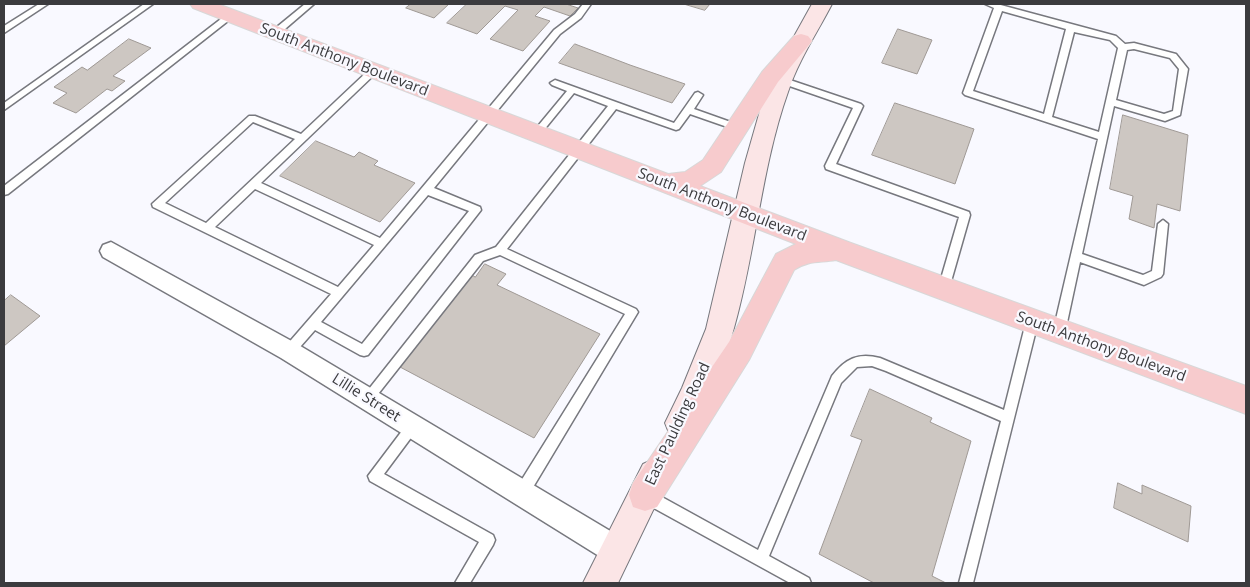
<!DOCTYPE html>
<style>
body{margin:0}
#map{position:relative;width:1250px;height:587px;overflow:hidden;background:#f9f9ff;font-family:"Open Sans",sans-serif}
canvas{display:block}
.frame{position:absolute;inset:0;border:5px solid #3b3b3e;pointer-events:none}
</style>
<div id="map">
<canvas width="1250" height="587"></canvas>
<div class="frame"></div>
</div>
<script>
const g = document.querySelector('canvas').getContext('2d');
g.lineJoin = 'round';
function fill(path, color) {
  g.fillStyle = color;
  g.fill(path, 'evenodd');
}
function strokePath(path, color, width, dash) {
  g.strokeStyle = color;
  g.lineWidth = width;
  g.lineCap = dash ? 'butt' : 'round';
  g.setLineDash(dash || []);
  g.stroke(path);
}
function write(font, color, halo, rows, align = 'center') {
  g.font = font + ' "Open Sans",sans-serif';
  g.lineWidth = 4.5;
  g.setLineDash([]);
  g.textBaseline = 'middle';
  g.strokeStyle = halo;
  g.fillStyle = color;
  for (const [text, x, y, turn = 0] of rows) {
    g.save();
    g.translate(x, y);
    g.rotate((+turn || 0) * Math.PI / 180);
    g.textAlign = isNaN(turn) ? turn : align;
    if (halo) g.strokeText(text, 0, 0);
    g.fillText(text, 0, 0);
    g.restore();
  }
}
const building = new Path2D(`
 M 411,4 L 449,4 L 434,18 L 406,8 Z
 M 467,4 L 566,4 L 578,8 L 570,16 L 544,7 L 535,16 L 550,21 L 523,51 L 490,39 L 518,10 L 505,6 L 477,34 L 447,23 Z
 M 684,4 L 710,4 L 705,10 Z
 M 898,29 L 932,40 L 917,74 L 882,63 Z
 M 129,39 L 151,48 L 113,76 L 125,81 L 112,91 L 107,89 L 76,113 L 53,103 L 67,93 L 54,87 L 82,67 L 87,70 Z
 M 575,44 L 630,65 L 685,84 L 672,103 L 559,63 Z
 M 895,103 L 974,129 L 955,184 L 872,155 Z
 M 1123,115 L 1188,135 L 1180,211 L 1157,204 L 1154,228 L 1129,219 L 1133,196 L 1110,189 Z
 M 316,141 L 354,157 L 359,152 L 378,161 L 374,165 L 415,183 L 380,222 L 280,176 Z
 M 485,264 L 506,274 L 497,285 L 600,334 L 534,438 L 400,367 L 472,275 L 475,277 Z
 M 11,295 L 40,316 L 4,346 L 4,301 Z
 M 870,389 L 932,418 L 930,422 L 971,441 L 932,576 L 946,583 L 874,583 L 819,554 L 862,440 L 851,436 Z
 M 1118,483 L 1142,494 L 1142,485 L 1191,506 L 1188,542 L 1114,508 Z`);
const service = new Path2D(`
 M 39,4 L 48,4 L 4,33 L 4,26 Z
 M 144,4 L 153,4 L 4,110 L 4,103 Z
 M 305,4 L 314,4 L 278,35 L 272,35 L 272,31 Z
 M 583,4 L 591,4 L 581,18 L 560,34 L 434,188 L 480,207 L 481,210 L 368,355 L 364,356 L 360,355 L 315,330 L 293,355 L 289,356 L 285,355 L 283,351 L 285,347 L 331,294 L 153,207 L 152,204 L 249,116 L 255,116 L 301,134 L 370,69 L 376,69 L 376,73 L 261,183 L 380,238 L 554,30 L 575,14 ZM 253,122 L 295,139 L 206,223 L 165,203 ZM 255,189 L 374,245 L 338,287 L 215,227 ZM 428,195 L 469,211 L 362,344 L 321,322 Z
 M 985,4 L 997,4 L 1116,36 L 1125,44 L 1134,43 L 1176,54 L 1188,69 L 1180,115 L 1165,121 L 1114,106 L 1082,254 L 1143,275 L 1152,271 L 1158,224 L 1163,220 L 1168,224 L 1163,274 L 1161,277 L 1144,285 L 1080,262 L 1065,332 L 1063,336 L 1059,337 L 1055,336 L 1053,332 L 1098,139 L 965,95 L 963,93 L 994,8 ZM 1002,11 L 1066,29 L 1044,114 L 973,91 ZM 1074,32 L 1110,40 L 1118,48 L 1099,132 L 1052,117 ZM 1134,49 L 1170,58 L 1179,69 L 1173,111 L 1164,114 L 1116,100 L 1127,50 Z
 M 230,12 L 233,13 L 233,17 L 8,194 L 4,195 L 4,186 Z
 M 781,77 L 861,104 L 863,106 L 836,164 L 969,212 L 970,215 L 948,292 L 940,292 L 938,289 L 959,217 L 826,169 L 825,166 L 853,108 L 778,82 L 776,80 Z
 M 555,80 L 674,123 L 695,93 L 698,92 L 703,95 L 694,109 L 739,125 L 741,127 L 736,130 L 690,114 L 679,129 L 676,130 L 616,109 L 507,249 L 636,309 L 638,312 L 526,499 L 521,501 L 516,499 L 514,494 L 516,489 L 625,314 L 500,255 L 483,261 L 371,403 L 367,405 L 363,403 L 361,399 L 475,255 L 496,247 L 608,106 L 574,93 L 539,136 L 533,136 L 531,134 L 533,132 L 567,91 L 552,85 L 550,83 Z
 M 1032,317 L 1036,318 L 1038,322 L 973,583 L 959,583 L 1001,421 L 886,371 L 872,366 L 857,367 L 841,383 L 769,556 L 809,578 L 811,583 L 790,583 L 641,501 L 639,496 L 641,491 L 646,489 L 651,491 L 758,550 L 832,376 C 845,359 858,352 880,358 L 1004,410 L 1026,322 L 1028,318 Z
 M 412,421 L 416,423 L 418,427 L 416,431 L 384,474 L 493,535 L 495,540 L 493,545 L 470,583 L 455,583 L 479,542 L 370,481 L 368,476 L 408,423 Z`);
const minor = new Path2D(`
 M 111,242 L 297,344 L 627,541 L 631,551 L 627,561 L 617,565 L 607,561 L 281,358 L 103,257 L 100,251 L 103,245 Z`);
const secondary = new Path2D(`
 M 812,4 L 832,4 C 817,33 798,61 788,92 C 761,168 756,251 734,328 C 724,365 708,400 691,433 L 680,438 L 669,433 L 665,423 L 682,388 L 706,329 L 745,163 L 765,93 L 771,78 Z
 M 654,459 L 665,464 L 670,475 L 618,583 L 583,583 L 643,464 Z`);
const primary = new Path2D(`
 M 190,4 L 218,4 L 668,174 L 685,172 L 703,160 L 762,72 L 794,36 L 801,34 L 808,36 L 812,41 L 808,46 L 778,82 L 721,172 L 700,186 L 851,243 L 1246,386 L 1246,414 L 836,260 C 820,263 809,260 794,270 L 749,360 L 657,507 L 645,511 L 633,507 L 629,495 L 633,483 L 729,342 L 776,254 L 796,244 L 193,8 Z`);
const streetNames = [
 ["South Anthony Boulevard",344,60,21],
 ["South Anthony Boulevard",722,205,21],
 ["South Anthony Boulevard",1101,347,20],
 ["Lillie Street",366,398,32],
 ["East Paulding Road",678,424,-65]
];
fill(building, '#cdc7c2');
strokePath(building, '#9f9995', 1);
strokePath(service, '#77787e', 3);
strokePath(minor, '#77787e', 3);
strokePath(secondary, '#77787e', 2);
strokePath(primary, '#d8d8d8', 2);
fill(service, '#fff');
fill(minor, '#fff');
fill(secondary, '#fbe5e6');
fill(primary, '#f7cbcd');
write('15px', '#3b3b3e', '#f9f9ff', streetNames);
</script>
